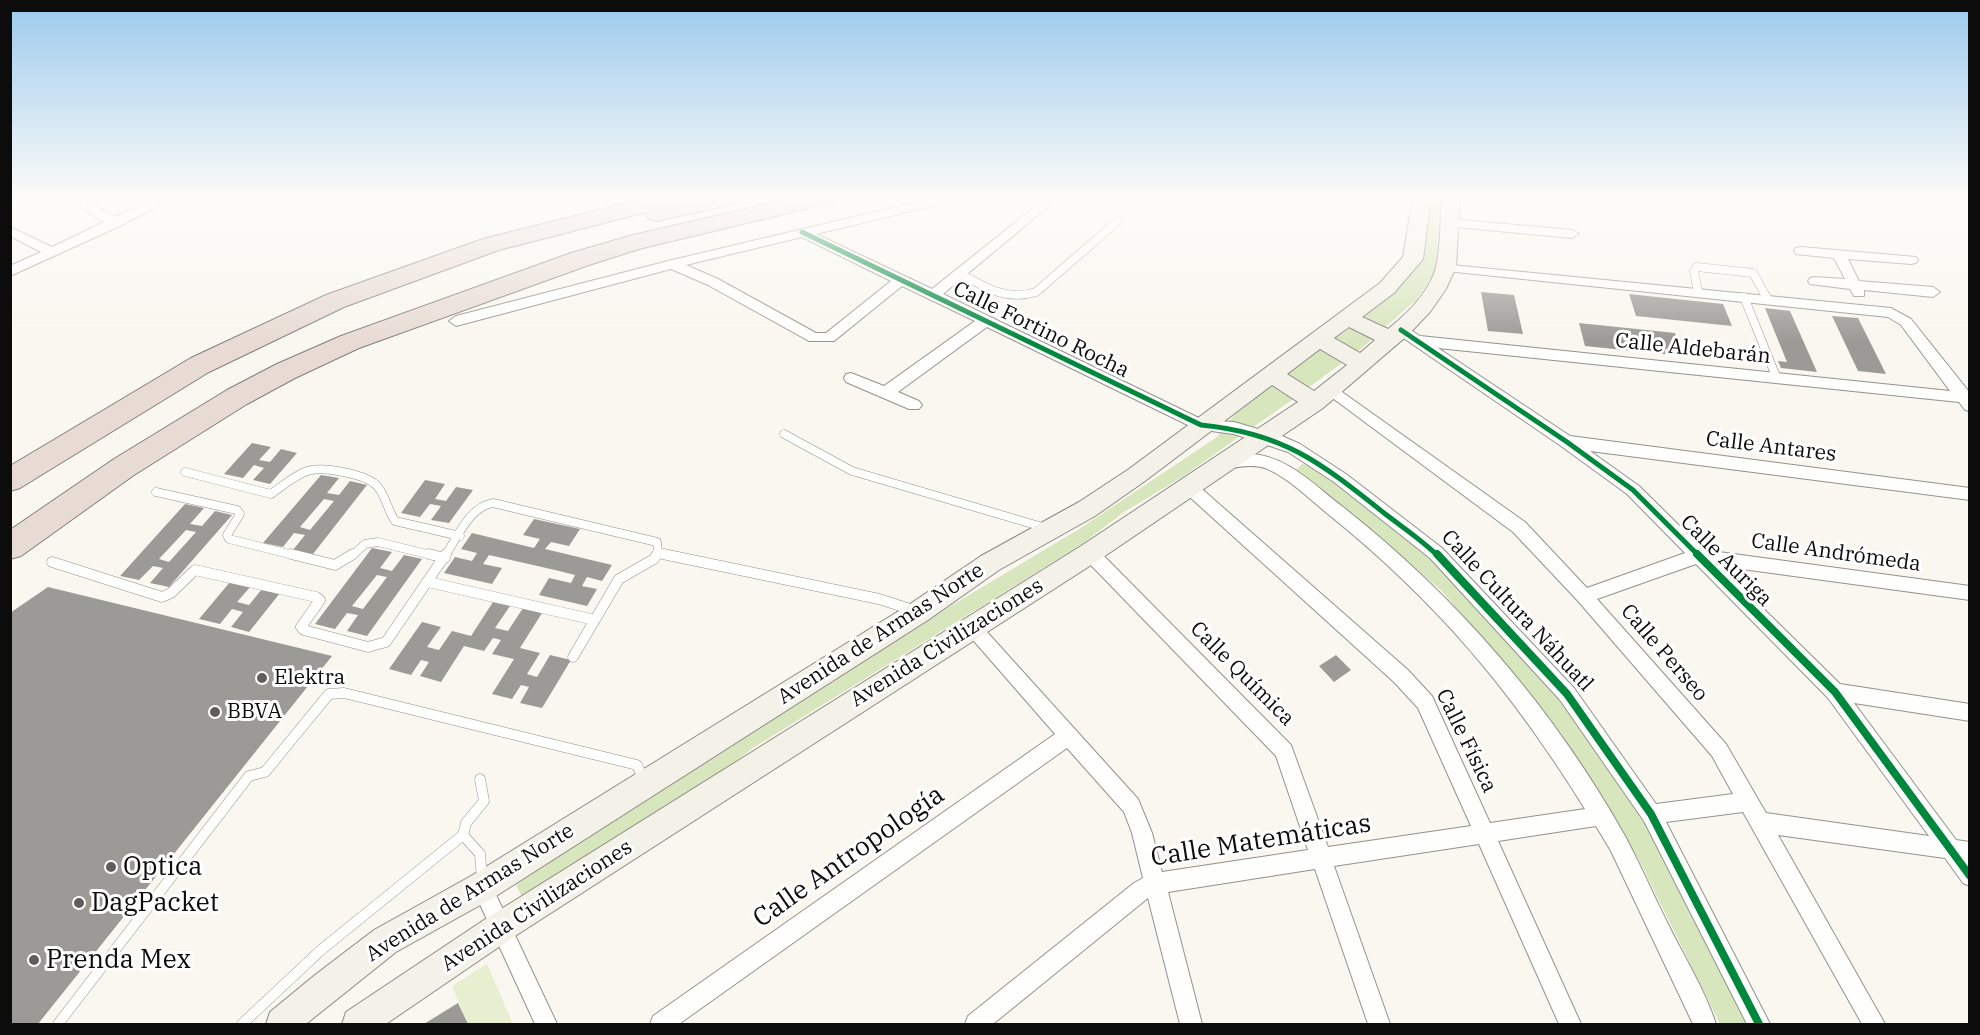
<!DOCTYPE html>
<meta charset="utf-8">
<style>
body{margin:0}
#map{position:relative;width:1980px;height:1035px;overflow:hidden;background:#faf7f0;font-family:"IBM Plex Serif",serif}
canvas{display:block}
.frame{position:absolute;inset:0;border:12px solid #0c0c0c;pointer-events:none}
</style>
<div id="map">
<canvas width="1980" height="1035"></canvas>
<div class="frame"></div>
</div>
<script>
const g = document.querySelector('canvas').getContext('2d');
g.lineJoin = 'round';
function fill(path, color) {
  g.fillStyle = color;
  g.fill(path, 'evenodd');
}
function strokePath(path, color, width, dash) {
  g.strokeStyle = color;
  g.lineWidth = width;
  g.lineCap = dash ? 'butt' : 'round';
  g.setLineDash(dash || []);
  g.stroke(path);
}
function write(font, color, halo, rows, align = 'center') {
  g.font = font + ' "IBM Plex Serif",serif';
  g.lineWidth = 6;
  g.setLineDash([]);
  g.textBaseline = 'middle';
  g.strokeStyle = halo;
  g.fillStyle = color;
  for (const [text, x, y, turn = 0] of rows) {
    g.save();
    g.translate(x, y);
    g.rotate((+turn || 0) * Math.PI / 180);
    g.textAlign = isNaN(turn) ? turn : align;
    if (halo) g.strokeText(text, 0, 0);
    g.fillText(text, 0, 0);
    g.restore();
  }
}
const green = new Path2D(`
 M 487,964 L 513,1024 L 468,1024 L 452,986 Z`);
const forest = new Path2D(`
 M 1429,197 L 1444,197 L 1439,267 L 1417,299 L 1362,348 L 1292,400 L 1182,477 L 1124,512 L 1082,544 L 753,748 L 699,789 L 524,901 L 516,885 L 574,844 L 944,610 L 1079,529 L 1217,437 L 1246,400 L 1350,328 L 1395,289 L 1421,263 L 1427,235 Z
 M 1302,464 L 1310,465 L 1336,482 L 1432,558 L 1560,695 L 1620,780 L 1658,844 L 1749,1024 L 1720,1024 L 1641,864 L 1561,733 L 1441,590 L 1296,470 Z`);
const building = new Path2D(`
 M 1481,292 L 1514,295 L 1523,334 L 1488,331 Z
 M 1629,294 L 1723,304 L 1732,326 L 1636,316 Z
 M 1765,308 L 1790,311 L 1817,372 L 1781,368 L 1778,361 L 1787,362 Z
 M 1832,316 L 1858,318 L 1886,374 L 1858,371 Z
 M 1579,323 L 1675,333 L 1682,356 L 1585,346 Z
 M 252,443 L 271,447 L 259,460 L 270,462 L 281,449 L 297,453 L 270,484 L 253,480 L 264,468 L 254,465 L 243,478 L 224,474 Z
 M 321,475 L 339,478 L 327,493 L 339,495 L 350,481 L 367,485 L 313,554 L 293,550 L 305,535 L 294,533 L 283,547 L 263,543 ZM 324,499 L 334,501 L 310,530 L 300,527 Z
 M 425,480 L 445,484 L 435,499 L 446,501 L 456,487 L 473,490 L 449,523 L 431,520 L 441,506 L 430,504 L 420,517 L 401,513 Z
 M 185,504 L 204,508 L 190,524 L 202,526 L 215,511 L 232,515 L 169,587 L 150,583 L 163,568 L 153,566 L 139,580 L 120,576 ZM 186,530 L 196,532 L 169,562 L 159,559 Z
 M 534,519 L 580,529 L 569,546 L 551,542 L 545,549 L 612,565 L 602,581 L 587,577 L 582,586 L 597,589 L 587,606 L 539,595 L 549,578 L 571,583 L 575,575 L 555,570 L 489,555 L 483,564 L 502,568 L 492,584 L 444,573 L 455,557 L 472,561 L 477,553 L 461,549 L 472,533 L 534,548 L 540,539 L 523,535 Z
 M 372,548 L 392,552 L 380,568 L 392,571 L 404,555 L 422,559 L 367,636 L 347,631 L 358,615 L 347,613 L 335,629 L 315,624 ZM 377,575 L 387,577 L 363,609 L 352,606 Z
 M 230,582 L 251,586 L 237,602 L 249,605 L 262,589 L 280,593 L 249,632 L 231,627 L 243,612 L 232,609 L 220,624 L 199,619 Z
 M 48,587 L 332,656 L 38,1024 L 10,1024 L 10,613 Z
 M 493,602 L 510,606 L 495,628 L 508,631 L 523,608 L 542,613 L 520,648 L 540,653 L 527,674 L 537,677 L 550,655 L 571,660 L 542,708 L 520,703 L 529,687 L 521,685 L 512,699 L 492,694 L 514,659 L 492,654 L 501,640 L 493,638 L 484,651 L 464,646 L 441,682 L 420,676 L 429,662 L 421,660 L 411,675 L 389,669 L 422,622 L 441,627 L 427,647 L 439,650 L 452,631 L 471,636 Z
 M 1336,655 L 1351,670 L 1334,682 L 1319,666 Z
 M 458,1003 L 468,1024 L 424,1024 Z`);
const laneFar1 = new Path2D(`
 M 961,274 C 986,288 1007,301 1036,292 L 1118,221
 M 1698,292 L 1694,271 L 1697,267 L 1753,273 L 1768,300
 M 1744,297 L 1777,379
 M 784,434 L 852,471 L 1046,528
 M 185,472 L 271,494 C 282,486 294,476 307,471 C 322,466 368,474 378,487 C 386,497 388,511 395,521 L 460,536
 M 156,492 L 237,510 L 240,514 L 227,535 L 229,539 L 297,556
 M 352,556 L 365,544 L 378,542 L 435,556
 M 445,556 C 457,538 470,506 493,503 L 657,542 L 658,553 L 671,556
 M 656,556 L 658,553`);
const lane = new Path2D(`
 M 291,554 L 335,565 L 353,554
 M 429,554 L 445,558
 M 663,554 L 879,599 L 913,610
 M 52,562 L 162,597 L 171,593 L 195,570 L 316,597 L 320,600 L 301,627 L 304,630 L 368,647 L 386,642 L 446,554
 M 428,582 L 595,620
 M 573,657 L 619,579 L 654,559 L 657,554
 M 463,835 L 480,854 L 482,879
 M 58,1024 L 249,776 L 265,772 L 329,694 L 344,693 L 637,765 L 644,781
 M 242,1024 L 321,950 L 463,835 L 466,823 L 484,801 L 480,779`);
const street = new Path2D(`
 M 65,197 L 79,197 L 115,217 L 159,197 L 174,197 L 120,226 L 10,276 L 10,266 L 41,252 L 10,236 L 10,227 L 52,247 L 104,222 Z
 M 938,197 L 959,197 L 957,200 L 816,234 L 932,289 L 1047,197 L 1060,197 L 943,294 L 1203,420 L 1234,422 L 1282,436 L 1300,444 L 1346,474 L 1442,548 L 1574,688 L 1656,804 L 1733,794 L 1712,756 L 1578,601 L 1513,532 L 1323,391 L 1325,387 L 1335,387 L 1525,522 L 1587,588 L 1685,553 L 1627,494 L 1561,446 L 1396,333 L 1394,330 L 1396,327 L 1406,327 L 1420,336 L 1950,391 L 1901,325 L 1888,317 L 1446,271 L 1441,270 L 1439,267 L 1441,264 L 1891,308 L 1911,319 L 1970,393 L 1970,411 L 1965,410 L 1959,402 L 1438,348 L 1570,436 L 1970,488 L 1970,500 L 1590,451 L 1639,486 L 1704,550 L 1970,586 L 1970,600 L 1720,566 L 1840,684 L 1970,704 L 1970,721 L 1854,703 L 1956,840 L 1970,842 L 1970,886 L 1963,883 L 1945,858 L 1778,835 L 1885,1024 L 1862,1024 L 1743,812 L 1666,822 L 1770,1024 L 1747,1024 L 1644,821 L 1560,700 L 1430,558 L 1334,482 L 1288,452 L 1234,434 L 1196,429 L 987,327 L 898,392 L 919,401 L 922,405 L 919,409 L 909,409 L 846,382 L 844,378 L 846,374 L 851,373 L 884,386 L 975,321 L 902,286 L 834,341 L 809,341 L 708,285 L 671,269 L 456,326 L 449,321 L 456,316 L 672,260 ZM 802,237 L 891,281 L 826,333 L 816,333 L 718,279 L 686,265 ZM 1696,564 L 1828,698 L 1929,836 L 1766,813 L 1726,744 L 1597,599 Z
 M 1450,219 L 1572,230 L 1579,234 L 1572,238 L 1445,226 L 1444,223 Z
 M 1801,247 L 1916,257 L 1918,260 L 1916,263 L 1911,264 L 1848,259 L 1859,281 L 1933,287 L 1940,292 L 1933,297 L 1864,290 L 1864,296 L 1854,296 L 1850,289 L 1810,284 L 1808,281 L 1810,278 L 1815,277 L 1845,279 L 1834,258 L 1796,254 L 1794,251 L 1796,248 Z
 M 1250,454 C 1287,455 1315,486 1343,507 C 1457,597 1554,709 1625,836 C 1640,864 1653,894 1667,922 C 1683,955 1705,990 1716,1024 L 1693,1024 L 1611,851 L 1596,826 L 1498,841 L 1581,1024 L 1559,1024 L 1479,844 L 1334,866 L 1390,1024 L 1368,1024 L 1315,869 L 1168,892 L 1202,1024 L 1180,1024 L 1148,898 L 993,1024 L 965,1024 L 968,1016 L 1134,883 L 1143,878 L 1132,833 L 1124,812 L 1067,748 L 679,1024 L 650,1024 L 653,1016 L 1055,734 L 966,632 L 963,627 L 966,622 L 972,619 L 978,622 L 1138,799 L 1152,833 L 1162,872 L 1308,850 L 1276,756 L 1084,558 L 1082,553 L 1084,548 L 1090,546 L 1096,548 L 1291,745 L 1328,847 L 1471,826 L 1418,708 L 1394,682 L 1182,490 L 1180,486 L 1182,482 L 1188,480 L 1194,482 L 1408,670 L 1432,696 L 1490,823 L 1585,809 C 1511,690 1437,602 1328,514 C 1309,499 1288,477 1265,468 C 1252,464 1237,467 1224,469 L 1218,467 L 1216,463 L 1218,459 Z
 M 482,877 L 489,880 L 557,1024 L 535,1024 L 472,887 L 475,880 Z`);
const secondary = new Path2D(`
 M 1413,197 L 1431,197 L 1423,259 L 1394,293 L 1362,317 L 1388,329 C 1407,314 1430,291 1436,267 C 1441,245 1440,219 1442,197 L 1460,197 L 1456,267 L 1446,289 L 1430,312 L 1408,335 L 1323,408 L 1099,560 L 512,938 L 386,1024 L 342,1024 L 346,1012 L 490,916 L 1081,546 L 1298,402 L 1272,385 L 1145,481 L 1095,516 L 999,570 L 928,620 L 493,898 L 396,952 L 306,1024 L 266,1024 L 270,1012 L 315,975 L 374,930 L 471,876 L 910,604 L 981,556 L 1079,502 L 1129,469 L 1380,283 L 1403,257 ZM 1349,327 L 1375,340 L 1360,353 L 1334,338 ZM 1320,349 L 1347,365 L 1314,391 L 1287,374 Z`);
const highway = new Path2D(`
 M 651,197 L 688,197 L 686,200 L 704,197 L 745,197 L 742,202 L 657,221 L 649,219 L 645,214 L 647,212 L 499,250 L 344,307 L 209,372 L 20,488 L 10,491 L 10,466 L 191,358 L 326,295 L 483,239 Z
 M 798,197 L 837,197 L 834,202 L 639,249 L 589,265 L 359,348 L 295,378 L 247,404 L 134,475 L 21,556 L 10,559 L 10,530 L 114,459 L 227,390 L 277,364 L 341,336 L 571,253 L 633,235 Z`);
const cyclewayFar1 = new Path2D(`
 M 802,232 L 1201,425 C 1284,433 1321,463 1384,513 C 1402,527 1422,540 1438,556
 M 1401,330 L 1567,442 L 1633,490 L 1699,556`);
const cycleway = new Path2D(`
 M 1437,554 L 1567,694 L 1651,814 L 1759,1024
 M 1697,554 L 1835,692 L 1970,876`);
const markers = [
 [262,678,6,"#5f5e5c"],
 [215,712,6,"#5f5e5c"],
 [111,867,6,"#5f5e5c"],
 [79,903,6,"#5f5e5c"],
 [34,960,6,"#5f5e5c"]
];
const streetNames = [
 ["Calle Fortino Rocha",1041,330,26],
 ["Calle Aldebarán",1693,349,6],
 ["Calle Antares",1771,447,7],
 ["Calle Andrómeda",1836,553,8],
 ["Calle Auriga",1726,561,45],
 ["Calle Cultura Náhuatl",1517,611,47],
 ["Avenida de Armas Norte",881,634,-33],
 ["Avenida Civilizaciones",947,643,-32],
 ["Calle Perseo",1664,653,49],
 ["Calle Química",1242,674,45],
 ["Calle Física",1466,741,64],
 ["Avenida de Armas Norte",470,893,-32],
 ["Avenida Civilizaciones",537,906,-33]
];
const poiNames = [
 ["Elektra",274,678],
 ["BBVA",227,712]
];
const nearStreetnames = [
 ["Calle Matemáticas",1261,841,-9],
 ["Calle Antropología",849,857,-35]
];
const nearPoinames = [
 ["Optica",123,867],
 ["DagPacket",91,903],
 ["Prenda Mex",46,960]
];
fill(green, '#e7efd0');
fill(forest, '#d8e6be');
fill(building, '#9c9a96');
strokePath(laneFar1, '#93928f', 9);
strokePath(lane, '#93928f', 11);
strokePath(street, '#93928f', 2);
strokePath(secondary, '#8a8885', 2);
strokePath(highway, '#807f7c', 2);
strokePath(laneFar1, '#fefefd', 8);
strokePath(lane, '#fefefd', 10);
fill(street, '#fefefd');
fill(secondary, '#f4f1e8');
fill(highway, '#e8dbd4');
strokePath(cyclewayFar1, '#00873e', 5);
strokePath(cycleway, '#00873e', 8);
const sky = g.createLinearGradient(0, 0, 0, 342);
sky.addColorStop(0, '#9bcaed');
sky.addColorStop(0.58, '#fdfbf8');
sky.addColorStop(1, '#fdfbf800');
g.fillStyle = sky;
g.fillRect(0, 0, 1980, 342);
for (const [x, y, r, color] of markers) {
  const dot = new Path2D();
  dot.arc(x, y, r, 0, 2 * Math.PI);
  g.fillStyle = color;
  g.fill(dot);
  strokePath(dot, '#fff', 2);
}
write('21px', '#0c0c0c', '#fff', streetNames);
write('21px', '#0c0c0c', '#fff', poiNames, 'left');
write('26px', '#0c0c0c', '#fff', nearStreetnames);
write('26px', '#0c0c0c', '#fff', nearPoinames, 'left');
</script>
